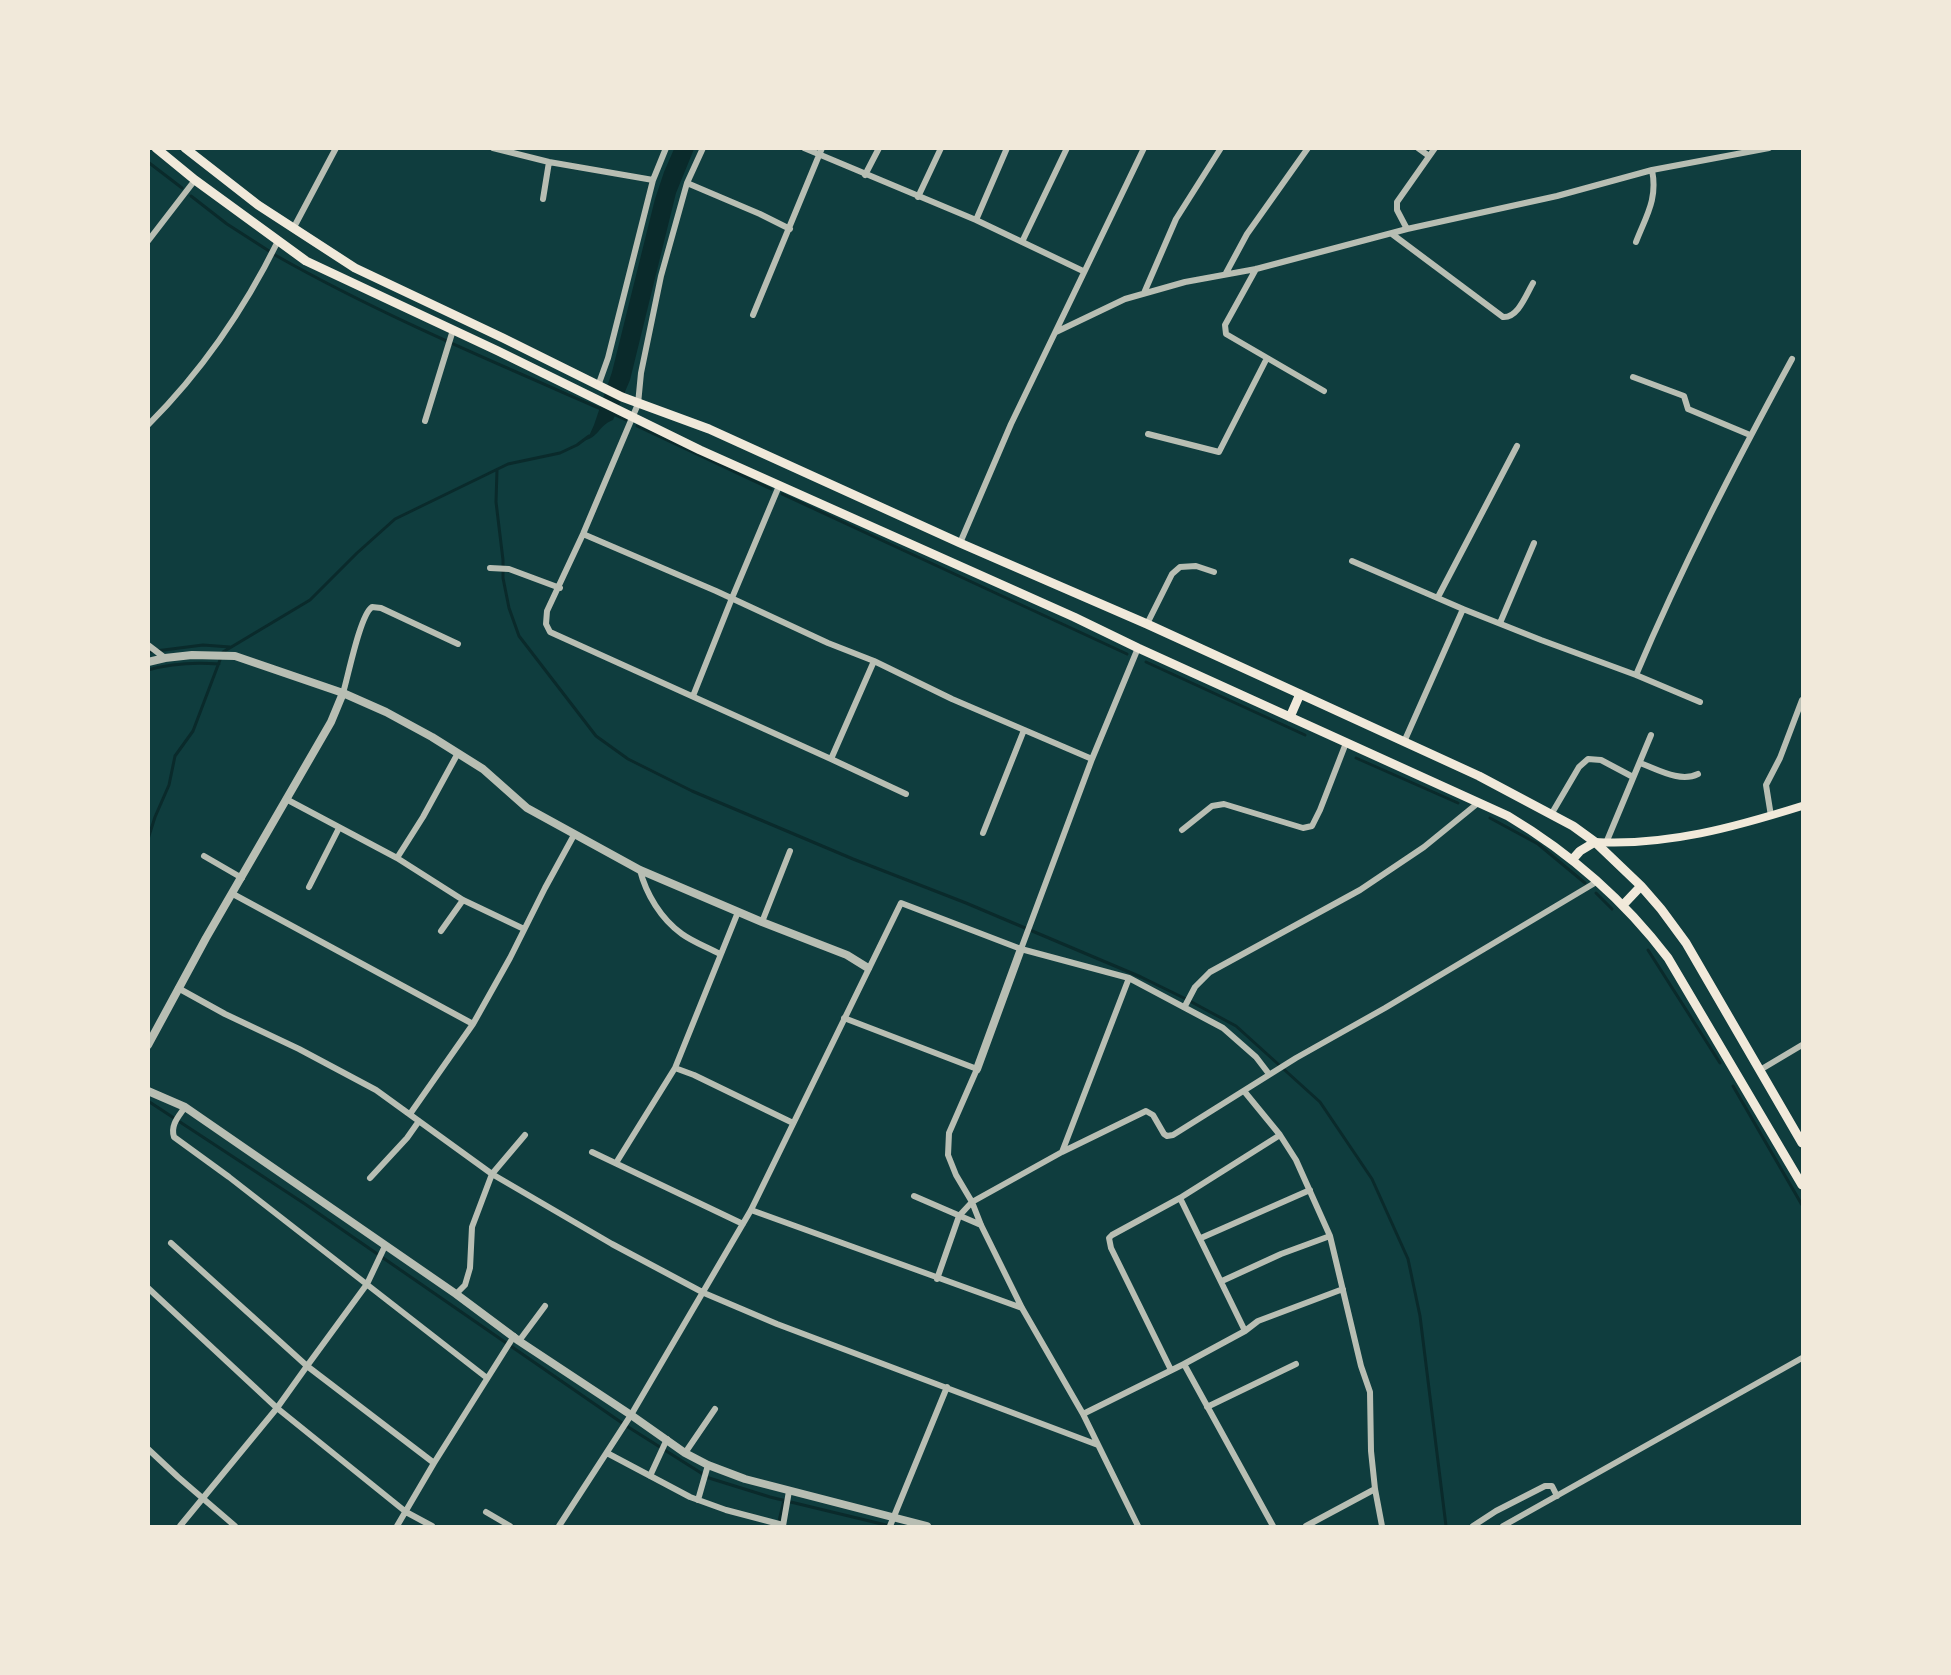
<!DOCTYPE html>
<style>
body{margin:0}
#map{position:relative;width:1951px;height:1675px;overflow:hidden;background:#0f3d3e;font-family:Manrope,sans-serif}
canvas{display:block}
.frame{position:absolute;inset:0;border:150px solid #f1e9da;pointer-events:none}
</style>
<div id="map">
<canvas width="1951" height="1675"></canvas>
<div class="frame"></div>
</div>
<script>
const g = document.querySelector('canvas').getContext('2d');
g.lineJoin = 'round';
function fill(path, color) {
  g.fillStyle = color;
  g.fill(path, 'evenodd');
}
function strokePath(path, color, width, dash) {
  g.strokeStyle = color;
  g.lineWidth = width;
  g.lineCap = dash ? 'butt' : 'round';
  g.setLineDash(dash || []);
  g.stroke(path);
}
const water = new Path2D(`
 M 674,149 L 694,149 L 676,193 L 630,380 L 613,420 C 597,426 600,438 582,441 L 589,436 L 594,425 L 612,372 L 655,199 L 664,172 Z`);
const stream = new Path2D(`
 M 148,162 L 182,188
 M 191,196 L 227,224 L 269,251
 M 275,255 C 379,314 491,361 601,409
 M 613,414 L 626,420
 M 637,426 L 771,489
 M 497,470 L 496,502 L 503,560 L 503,578 L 509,608 L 519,636 L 596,736 L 628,759 L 692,791 L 853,859 L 966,903 L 1141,977 L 1186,999 L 1236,1026 L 1320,1102 L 1372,1179 L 1408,1259 L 1420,1316 L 1446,1526
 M 782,494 L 1127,654
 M 148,652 L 203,645 L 230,647
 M 1146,662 L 1305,735
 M 148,670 C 172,663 194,662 219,664
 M 1356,758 L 1458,803
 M 1490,818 L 1538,844 L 1585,883
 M 148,839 L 155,817 L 169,785 L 175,756 L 193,731 L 223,652 L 310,600 L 357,553 L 395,519 L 508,464 L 560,453 L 577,445 L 589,436
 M 1596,893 L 1612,909
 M 1648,950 L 1720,1063
 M 1733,1086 L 1802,1205
 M 148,1101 L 305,1204 L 625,1425 L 709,1478 L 770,1497 L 890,1526
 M 778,1525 L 784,1500`);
const minor = new Path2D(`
 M 493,148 L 549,162 L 653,180
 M 703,148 L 687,183 L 661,276 L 641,373 L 638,404 L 583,534 L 547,611 L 546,624 L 550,632 L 831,759 L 874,661
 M 804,148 L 976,220 L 1083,271
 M 1418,148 L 1429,156
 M 865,175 L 879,148
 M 687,183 L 760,214 L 790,229
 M 918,197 L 941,148
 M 543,199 L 549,162
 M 976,220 L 1007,148
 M 293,229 L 336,148
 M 1407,229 L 1397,210 L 1397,202 L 1435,148
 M 1392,234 L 1503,317 C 1518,318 1526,295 1533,283
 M 148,241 L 195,180
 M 1022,242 L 1067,148
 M 1636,242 C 1646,216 1658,199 1652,170
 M 1256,269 L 1225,325 L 1226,334 L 1324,391
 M 1226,273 L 1247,234 L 1308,148
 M 1144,293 L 1176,219 L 1221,148
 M 753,315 L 822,148
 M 1056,332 L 1125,299 L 1185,282 L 1256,269 L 1407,229 L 1557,196 L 1652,170 L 1769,148
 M 1633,377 L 1684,396 L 1688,409 L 1750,435
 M 598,386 L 608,358 L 653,180 L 666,148
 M 425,421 L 453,330
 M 148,425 C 201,372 245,308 278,241
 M 1148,434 L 1219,452 L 1267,358
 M 583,534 L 716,591 L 828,643 L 874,661 L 952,699 L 1092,759
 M 960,543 L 1011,424 L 1144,148
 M 1352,561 L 1463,609 L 1541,640 L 1636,675 L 1700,702
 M 490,568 L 509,569 L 560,588
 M 1438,597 L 1517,446
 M 1500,623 L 1534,543
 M 1147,624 L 1172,574 L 1180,567 L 1196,566 L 1214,572
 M 148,645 L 165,658
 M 1636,675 C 1682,566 1736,462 1792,359
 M 343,693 C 348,677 360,615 372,607 L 381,608 L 458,644
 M 693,696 L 732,598 L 779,486
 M 1404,742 L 1463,609
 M 831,759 L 906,794
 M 1640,763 C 1657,769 1680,783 1698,774
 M 286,799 L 397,858 L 463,900 L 524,929
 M 1552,813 L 1579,767 L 1588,759 L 1601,760 L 1633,777
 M 1771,816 L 1766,785 L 1780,758 L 1802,700
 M 1182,830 L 1212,806 L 1224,804 L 1303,828 L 1312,826 L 1320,810 L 1346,743
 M 983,833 L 1024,730
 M 1606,843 L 1651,735
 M 204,856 L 242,878
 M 397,858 L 423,817 L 458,753
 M 640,870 C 646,894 661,919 682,934 C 693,942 707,947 720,954
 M 309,887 L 339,828
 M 233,894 L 473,1024
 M 762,922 L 790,851
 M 441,931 L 463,900
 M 1021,949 L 1092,759 L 1138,648
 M 178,988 L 225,1014 L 299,1049 L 376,1090 L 492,1174 L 612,1244 L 704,1293 L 777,1324 L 1098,1445
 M 1185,1006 L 1195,987 L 1210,972 L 1360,890 L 1424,847 L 1478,803
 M 844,1018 L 977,1069 L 949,1133 L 948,1155 L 956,1175 L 972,1202 L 981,1225 L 1022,1308 L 1083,1414 L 1138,1526
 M 675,1068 L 694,1075 L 793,1123
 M 1760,1070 L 1802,1045
 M 1244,1091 L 1280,1135 L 1296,1160 L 1330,1236 L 1361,1366 L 1370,1392 L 1371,1451 L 1375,1489 L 1382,1526
 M 185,1107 C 179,1116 170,1125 174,1137 L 229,1177 L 487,1378
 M 410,1114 L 473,1024 L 510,958 L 545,888 L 574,835
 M 592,1152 L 743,1224
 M 1062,1152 L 1129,978
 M 616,1163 L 675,1068 L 738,912
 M 370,1178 L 407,1138 L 419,1121
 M 914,1196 L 981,1225
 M 1180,1198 L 1245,1331
 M 751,1210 L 1022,1308
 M 1201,1238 L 1310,1190
 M 171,1243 L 307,1366 L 434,1463
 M 937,1279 L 959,1216 L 972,1202 L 1062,1152 L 1146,1111 L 1153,1115 L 1164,1134 L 1167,1136 L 1173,1135 L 1296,1058 L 1385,1008 L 1598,881
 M 1222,1281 L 1281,1254 L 1330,1236
 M 148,1288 L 277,1408 L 406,1512 L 432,1526
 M 456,1294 L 465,1285 L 470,1268 L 472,1227 L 492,1174 L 525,1135
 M 519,1341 L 545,1306
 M 1184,1364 L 1273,1526
 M 1171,1370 L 1111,1248 L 1109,1238 L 1112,1235 L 1180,1198 L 1280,1135
 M 1207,1407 L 1296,1364
 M 1083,1414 L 1184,1364 L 1245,1331 L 1258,1321 L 1343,1289
 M 148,1449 L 178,1477 L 235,1526
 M 607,1453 L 690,1497 L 726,1510 L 783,1525
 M 685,1453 L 715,1409
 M 650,1476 L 667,1439
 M 698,1500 L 708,1465
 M 486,1512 L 510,1526
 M 180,1526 L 277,1408 L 307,1366 L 367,1284 L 385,1246
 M 397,1526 L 434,1463 L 514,1336
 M 559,1526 L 631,1415 L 751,1210 L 901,903 L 1021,949 L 1129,978 L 1223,1028 L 1256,1057 L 1269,1074
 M 783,1526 L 789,1491
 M 890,1526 L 947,1387
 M 1306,1526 L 1375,1489
 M 1473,1526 L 1496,1511 L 1545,1486 L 1552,1486 L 1557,1496
 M 1503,1526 L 1802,1358`);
const tertiary = new Path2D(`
 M 148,662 L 165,658 L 192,655 L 235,656 L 343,693 L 386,712 L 432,737 L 483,769 L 527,808 L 640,870 L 762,922 L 847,955 L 868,968
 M 148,1045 L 206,938 L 331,722 L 343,693
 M 977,1069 L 1021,949
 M 148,1091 L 185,1107 L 456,1294 L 519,1341 L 631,1415 L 685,1453 L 708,1465 L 745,1479 L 927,1526`);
const secondary = new Path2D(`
 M 1595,842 C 1667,846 1735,827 1802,806`);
const trunk = new Path2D(`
 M 156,148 L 195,180 L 306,261 L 498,351 L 700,450 L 1074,617 L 1138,648 L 1508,816 C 1570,853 1624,900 1668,958 L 1802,1185
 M 185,148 L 258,205 L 355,268 L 503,338 L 622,397 L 709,429 L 960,543 L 1147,624 L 1300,694 L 1479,776 L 1573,826 L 1595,842 L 1641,886 L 1661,909 L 1686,943 L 1802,1143
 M 1290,717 L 1300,694
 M 1572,860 L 1580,851 L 1595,842
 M 1623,905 L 1641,886`);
fill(water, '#0a2a2b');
strokePath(stream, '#0a2a2b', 3);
strokePath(minor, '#b8beb3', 6);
strokePath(tertiary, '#b8beb3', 8);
strokePath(secondary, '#f1e9da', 8);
strokePath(trunk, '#f1e9da', 9);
</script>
